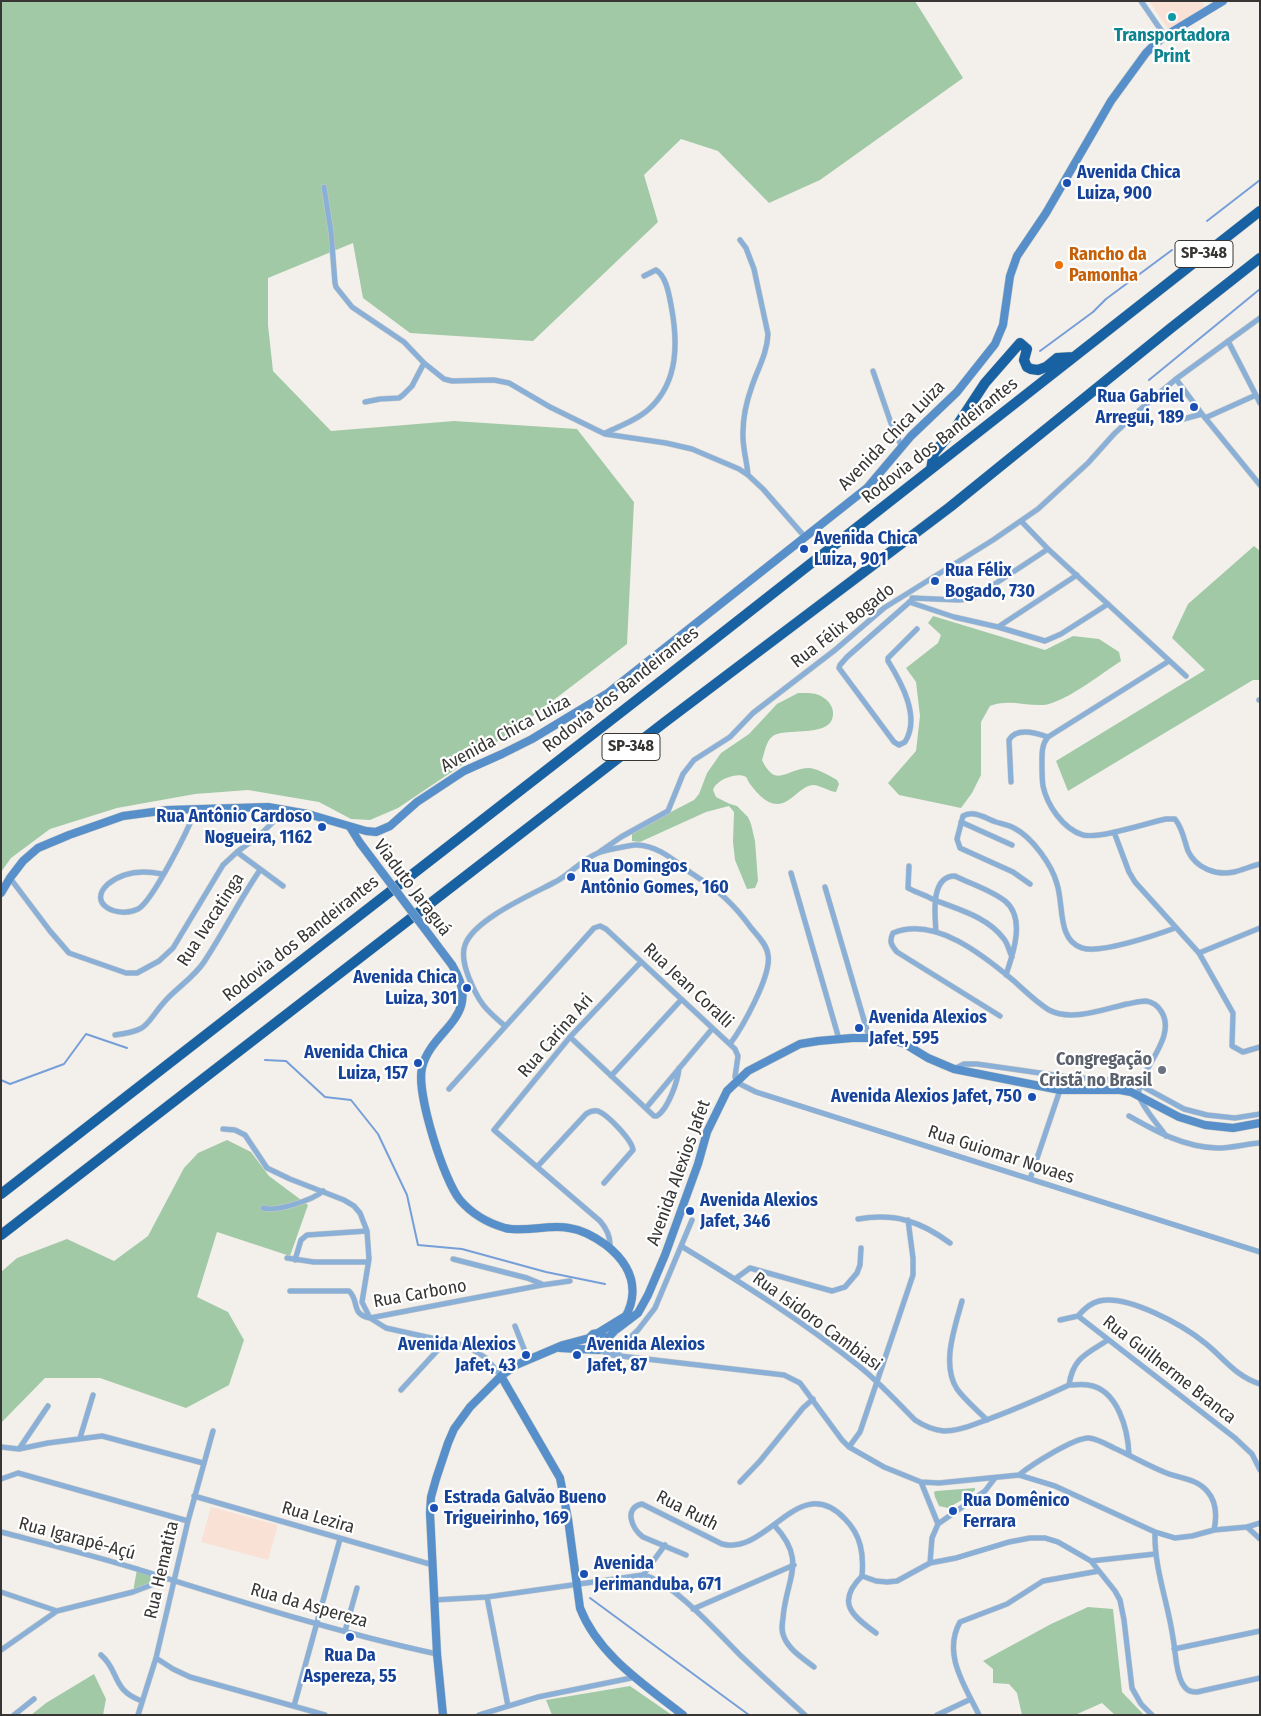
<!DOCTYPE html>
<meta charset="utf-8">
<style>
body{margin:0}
#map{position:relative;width:1261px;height:1716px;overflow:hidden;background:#f3f0eb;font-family:"Fira Sans Condensed",sans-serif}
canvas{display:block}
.frame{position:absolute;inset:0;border:2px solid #373634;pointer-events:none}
</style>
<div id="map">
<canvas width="1261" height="1716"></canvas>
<div class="frame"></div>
</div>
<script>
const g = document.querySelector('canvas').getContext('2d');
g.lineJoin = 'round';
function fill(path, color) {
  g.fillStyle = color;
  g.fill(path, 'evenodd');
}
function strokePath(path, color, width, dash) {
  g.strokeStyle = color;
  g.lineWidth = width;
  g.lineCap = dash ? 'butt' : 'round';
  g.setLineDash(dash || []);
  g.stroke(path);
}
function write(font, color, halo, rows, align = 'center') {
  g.font = font + ' "Fira Sans Condensed",sans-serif';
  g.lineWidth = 4.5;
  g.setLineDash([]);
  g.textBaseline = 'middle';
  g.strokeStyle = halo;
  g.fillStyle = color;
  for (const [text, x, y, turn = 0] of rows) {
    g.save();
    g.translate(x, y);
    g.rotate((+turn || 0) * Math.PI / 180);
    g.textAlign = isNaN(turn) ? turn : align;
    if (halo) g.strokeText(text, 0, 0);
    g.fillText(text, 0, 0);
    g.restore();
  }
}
const commercial = new Path2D(`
 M 1149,1 L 1201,1 L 1205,7 L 1168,29 Z
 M 211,1507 L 278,1525 L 268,1560 L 201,1542 Z`);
const green = new Path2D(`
 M 1,1 L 915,1 L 963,78 L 820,180 L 769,203 L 718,151 L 681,139 L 644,175 L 658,222 L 533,341 L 410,333 L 363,298 L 353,243 L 268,278 L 268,325 L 273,371 L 331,431 L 454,421 L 577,429 L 634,502 L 627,644 L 517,728 L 398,808 L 370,820 L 351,819 L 319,802 L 248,790 L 195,794 L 117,808 L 50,829 L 11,858 L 1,872 Z
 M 1254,546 L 1260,551 L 1260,680 L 1253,680 L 1068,791 L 1056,761 L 1205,670 L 1172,638 L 1188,604 Z
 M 933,616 L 1045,650 L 1073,636 L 1099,639 L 1119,652 L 1121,661 C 1102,673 1066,702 1044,705 C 1025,706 1007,699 990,706 L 981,722 L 981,775 L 972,793 L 961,808 L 899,795 L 888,783 L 916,751 L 920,716 L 916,682 L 906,668 L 938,643 L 941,635 L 928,623 Z
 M 798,693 C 808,693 816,692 824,698 C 829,701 833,707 833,713 C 834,739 786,727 773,736 C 766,741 765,751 762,760 C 776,789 786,769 808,768 C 817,768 828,775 837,780 L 839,784 L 836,792 C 828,791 822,786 814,785 C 800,785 792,804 777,804 C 766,804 756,792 750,784 C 748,782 748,779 746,777 C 739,772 722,778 717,784 C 715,785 714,788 713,790 L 716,797 L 730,804 L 737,806 L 748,817 L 751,824 L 755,841 L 758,881 L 755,888 L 747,889 L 735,860 L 733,842 L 734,812 L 729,806 L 706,812 L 640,842 L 632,841 L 632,834 L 638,829 L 694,800 L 699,794 L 707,773 L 721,753 L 749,734 L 777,704 Z
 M 227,1140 L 251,1152 L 269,1176 L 308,1205 L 290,1256 L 217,1232 L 197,1297 L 228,1312 L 244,1340 L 229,1385 L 186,1408 L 100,1378 L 45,1378 L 1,1423 L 1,1272 L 17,1258 L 67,1239 L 114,1261 L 148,1236 L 184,1168 L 198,1153 Z
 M 975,1488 L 975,1490 L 967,1497 L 948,1508 L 939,1506 L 935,1497 L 934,1492 L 936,1491 Z
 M 137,1569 L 167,1579 L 133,1592 Z
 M 1088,1607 L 1113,1609 L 1122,1692 L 1144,1715 L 1115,1715 L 1102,1703 L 1075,1715 L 1022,1715 L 1017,1693 L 1009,1684 L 993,1683 L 993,1669 L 983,1661 L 1051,1624 Z
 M 94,1674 L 106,1699 L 103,1715 L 31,1715 L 46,1703 Z
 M 630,1686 L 672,1715 L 552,1715 L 546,1700 Z`);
const stream = new Path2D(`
 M 1207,221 L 1260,180
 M 1040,351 L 1093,312 L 1106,299 L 1172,250
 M 1149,380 L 1260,289
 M 265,1060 L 286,1061 L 325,1097 L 351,1100 L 378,1134 L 407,1195 L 418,1245 L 462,1249 L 546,1272 L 605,1284
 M 1,1080 L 10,1084 L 64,1064 L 86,1034 L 127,1048
 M 590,1598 L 749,1715`);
const street = new Path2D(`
 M 1141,1 L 1165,36
 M 324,187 L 331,232 L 335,283 L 336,287 L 352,307 L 404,342 L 424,363
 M 740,240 L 746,248 L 754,269 L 768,334 C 767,354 758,368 752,386 C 747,400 743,417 743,432 C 742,446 747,461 748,475
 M 1228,341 L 1260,403
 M 873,371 L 893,429 L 902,447
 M 1176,379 L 1202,414 L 1260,485
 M 365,402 L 380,399 L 399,398 L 403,395 L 412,386 L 424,363 L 444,379 L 452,381 L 494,380 L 509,383 L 550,407 L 605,434 L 666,443 L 692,449 L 739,469 L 748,475 L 763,489 L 805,537
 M 1205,418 L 1256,395
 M 1176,421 L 1202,414
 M 605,433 C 620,426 637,420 649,409 C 679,382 678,341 671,305 C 669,294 666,276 656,270 L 644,276
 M 1021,521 L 1048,549 L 1186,676
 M 912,598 L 958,600 L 972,599 L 1048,549
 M 913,599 L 847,657 L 840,665 L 839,668 L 894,742 L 899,745 L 905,742 C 921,717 901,682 888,661 L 888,658 L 917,629
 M 909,602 L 954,617 L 998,627 L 1077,575
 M 998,627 L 1045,641 L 1061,634 L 1108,604
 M 1169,661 L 1048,737 C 1041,745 1042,756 1042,766 C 1042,773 1042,779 1043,786 C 1047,805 1063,829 1083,835 C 1100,839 1147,823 1166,819 L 1175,819 C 1183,829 1184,840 1188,851 C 1196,868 1216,876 1234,872 C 1243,870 1251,866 1260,864
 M 1259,700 L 1260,700
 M 1011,782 L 1009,740 C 1016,727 1037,733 1048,737
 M 961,822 L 1012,845
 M 1114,832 L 1129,872 L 1135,882 L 1199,953 L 1233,1013 L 1232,1046 L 1243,1052 L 1260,1047
 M 237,852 L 283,886
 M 598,853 L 621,837 L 668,811 L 683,774 L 694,760 L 730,737 L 753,713 L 835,650 L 884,608 L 993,540 L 1038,509 L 1088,463 L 1114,434 L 1144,406 L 1176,379 L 1260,318
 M 909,866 L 908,888 C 915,892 923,894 930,898 C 955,909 986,915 1004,939 C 1008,944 1009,951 1012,957
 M 791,873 L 839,1039
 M 162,874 C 143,870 124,871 108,884 C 86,904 118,919 138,909 C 152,902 190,827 195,810
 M 10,878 L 50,931 L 69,953 L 126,973 L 137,973 L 159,961 L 173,948 L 223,865 L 237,852 L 261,834 L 285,810
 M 1030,884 L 1013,872 L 960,848 L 957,839 L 963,816 C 974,810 985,818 996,822 C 1002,824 1009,825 1014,828 C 1032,837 1052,865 1057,884 C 1064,905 1057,940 1082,948 C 1100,954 1156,935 1175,928
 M 825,887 L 869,1037
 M 936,932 C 935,915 930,876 955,876 C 971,884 991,890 1005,901 C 1026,918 1013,954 1006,975
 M 1199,953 L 1260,928
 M 1000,1016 L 897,952 C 891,945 889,941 893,933 C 935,916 983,955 1014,981 C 1025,991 1036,1002 1049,1010 C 1072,1022 1104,1009 1127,1004 C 1133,1003 1140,1001 1146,1001 C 1152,1002 1158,1006 1161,1011 C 1179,1038 1136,1072 1139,1095 C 1141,1106 1160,1127 1166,1136
 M 505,1026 C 485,1009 479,1003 469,978 C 465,968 461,956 465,945 C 474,919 533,894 557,881 C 571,873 583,859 598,853 C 605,850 627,846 635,845 C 656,844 675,861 691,873 C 703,881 715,888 725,898 C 735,907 744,918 752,929 C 758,936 767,945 768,955 C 772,975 742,1028 730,1044
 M 115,1035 C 152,1030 144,1024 166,1000 C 178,987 194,977 204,962 C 224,932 240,899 260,870
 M 570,1037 L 654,1116 L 657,1116 C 668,1109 678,1081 679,1068
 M 954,1069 L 964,1064 L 977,1064 L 1068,1077 L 1125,1081 L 1140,1085 L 1184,1109 L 1207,1115 L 1235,1118 L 1260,1114
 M 611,1076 L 681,1000
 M 449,1089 L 594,928 L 600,926 L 606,929 L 735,1049 L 738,1056 L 735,1077 L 740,1084 L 756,1092 L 1260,1252
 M 646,1108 L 712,1029
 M 1129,1116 C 1157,1132 1184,1147 1217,1148 C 1232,1148 1245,1144 1260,1143
 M 223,1129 L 235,1130 L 245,1135 L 267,1168 L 290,1179 L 344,1200 L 354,1206 L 360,1213 L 367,1231 L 369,1259 L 362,1302 L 370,1318 L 386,1328 L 467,1346 L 486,1358 L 501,1376
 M 537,1167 L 586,1114 C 590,1111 593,1110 598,1111 C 608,1115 632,1140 633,1150 L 604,1183
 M 1030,1179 L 1060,1090
 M 263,1208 C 276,1212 313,1200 323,1191
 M 858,1219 C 895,1213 920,1221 950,1243
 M 681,1246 C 742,1283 804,1322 860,1367 C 880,1383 897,1402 915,1420 C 924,1426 933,1430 944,1431 C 955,1431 968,1427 978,1423 C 1009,1412 1039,1399 1069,1385 C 1073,1358 1086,1354 1108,1340
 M 610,1248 C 611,1237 607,1229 600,1221 L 494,1130 L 570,1037 L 641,962
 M 287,1258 L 314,1262 L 368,1262
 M 453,1259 L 527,1278 L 542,1284
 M 295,1260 L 301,1240 L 307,1235 L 367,1231
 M 735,1279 L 750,1268 L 832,1291 L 845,1287 L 857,1273 L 860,1265 L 861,1248
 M 290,1291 L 349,1291 C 360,1301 350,1314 370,1318 L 542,1285 L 570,1281
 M 962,1301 C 955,1327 941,1364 957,1389 C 965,1400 977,1410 987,1420
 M 1078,1316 L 1235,1438 L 1252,1454 L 1260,1470
 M 1078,1316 C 1084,1309 1090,1303 1099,1301 C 1127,1294 1183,1325 1205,1343 C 1224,1358 1235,1376 1260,1384
 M 1060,1320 L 1078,1316
 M 515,1326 L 528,1359
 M 605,1343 L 619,1352
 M 599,1350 L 612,1355 L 784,1375 L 800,1383 L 842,1440 L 849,1447 L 884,1467 L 921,1482 L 939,1483 L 1019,1475 L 1055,1486 L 1155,1532 L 1175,1538 L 1192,1536 L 1214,1530 L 1247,1527 L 1260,1523
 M 613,1354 L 638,1330 L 655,1308 L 692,1220
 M 1069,1385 C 1075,1385 1082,1384 1088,1385 C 1118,1389 1128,1430 1129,1455
 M 401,1390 L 447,1340
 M 80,1438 L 93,1395
 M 1,1447 L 19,1449 L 48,1443 L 102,1436 L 203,1463
 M 849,1447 L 860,1432 L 913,1275 L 913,1258 L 908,1220
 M 19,1449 L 48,1406
 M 1019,1475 C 1031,1465 1075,1437 1089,1438 C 1098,1439 1106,1444 1114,1448 C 1132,1456 1150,1467 1169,1474 C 1182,1478 1198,1480 1207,1491 C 1217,1502 1217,1516 1214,1530
 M 1,1479 L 18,1473 L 188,1521
 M 740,1482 L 760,1461 L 803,1408 L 813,1399
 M 921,1482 L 938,1524
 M 194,1496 L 433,1565
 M 774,1525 C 808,1561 786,1578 783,1618 C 782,1625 781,1631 784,1637 C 789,1650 804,1659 814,1667
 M 1247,1527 L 1260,1539
 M 1,1532 C 47,1544 92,1555 137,1569 C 236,1600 335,1632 437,1654
 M 1155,1532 C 1154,1569 1168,1602 1173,1638 C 1176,1653 1175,1669 1182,1683 C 1186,1690 1189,1692 1197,1692 L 1260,1678
 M 686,1555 L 643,1537 C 632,1529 623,1508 642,1504 L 722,1544 C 768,1556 799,1470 845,1519 C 861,1535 864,1554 862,1576 C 836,1602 851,1615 876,1633
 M 1091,1561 L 1155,1554
 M 930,1563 L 932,1538 L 938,1524 L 985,1491 L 995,1478
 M 643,1575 L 665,1545
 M 862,1576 L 876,1581 L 887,1582 L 897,1581 L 930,1563 L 956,1558 L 1009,1542 L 1030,1538 L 1045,1538 L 1058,1542 L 1091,1561 L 1115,1591 L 1120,1600 L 1124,1620 L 1132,1688 L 1141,1704 L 1152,1715
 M 1,1592 L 57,1611
 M 487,1597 L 508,1706
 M 434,1600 L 487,1597 L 643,1575 C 672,1581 718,1633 740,1655 C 761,1675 783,1695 805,1715
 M 693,1609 L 794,1565
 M 345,1631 L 357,1588
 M 1174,1649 L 1260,1631
 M 1,1650 L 57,1611 L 133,1592 L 167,1579
 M 101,1655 C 120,1671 111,1690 142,1701
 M 156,1658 L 173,1669 L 190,1677 L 325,1715
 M 294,1706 L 340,1539
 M 14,1715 L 34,1699
 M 138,1715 L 156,1658 L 188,1521 L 213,1431
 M 479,1715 L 538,1697 L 636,1677
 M 937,1715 L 971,1699
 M 979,1715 C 965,1686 942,1654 960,1622 L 1007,1604 L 1043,1581 L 1099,1571`);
const secondary = new Path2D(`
 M 350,827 L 360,843
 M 1,893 L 10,878 L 23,861 L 38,848 L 69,835 L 123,816 L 168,810 L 268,807 L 308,814 L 366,831 L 376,832 L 390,826 L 417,802 L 464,771 L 502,754 L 532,739 L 608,693 L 867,488 L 911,436 L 957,392 L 995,344 L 1003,325 L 1010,276 L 1017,256 L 1046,213 L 1111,101 L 1146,53 L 1154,45 L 1165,36 L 1223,1
 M 452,965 C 485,1018 431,1028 422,1068 C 416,1093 444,1181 460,1200 C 471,1213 488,1223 505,1228 C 525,1233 548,1224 569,1228 C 583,1230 595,1237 606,1245 C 643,1274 640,1311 605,1340
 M 617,1329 L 638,1313 L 648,1295 L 665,1255 L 698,1164 L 707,1132 L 727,1091 L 748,1071 L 800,1044 L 818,1041 L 852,1038 L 885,1038 L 905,1044 L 928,1058 L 954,1069 L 1060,1090 L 1120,1090 L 1131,1092 L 1179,1117 L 1205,1125 L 1233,1128 L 1260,1123
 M 560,1348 L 599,1350 L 605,1345 L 604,1337
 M 501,1376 L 560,1478 L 568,1519 L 580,1608 C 598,1655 645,1685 683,1715
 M 443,1715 L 437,1654 L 430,1513 L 431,1497 L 436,1479 L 448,1443 L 454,1429 L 470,1407 L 501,1376 L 516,1365 L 563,1345 L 589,1338 L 593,1334 L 598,1333 L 624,1317`);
const highway = new Path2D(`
 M 931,469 L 934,453 L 956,427 L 985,383 L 1020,343 L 1027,349 L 1024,360 L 1027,367 L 1031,369 L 1038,370 L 1046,367 L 1057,358 L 1073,357
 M 1,1194 L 665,678 L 1260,211
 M 1,1235 L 665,722 L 950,507 L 1171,328 L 1260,258`);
const secondaryBridge = new Path2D(`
 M 360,843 L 452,965`);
const markers = [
 [1172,17,5,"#0f9aa8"],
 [1067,183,5,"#1a4fb4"],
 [1059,265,5,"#e8710a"],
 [1194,407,5,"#1a4fb4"],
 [804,549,5,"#1a4fb4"],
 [935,581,5,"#1a4fb4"],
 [322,827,5,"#1a4fb4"],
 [571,877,5,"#1a4fb4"],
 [467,988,5,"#1a4fb4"],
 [859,1028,5,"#1a4fb4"],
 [418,1063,5,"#1a4fb4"],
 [1162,1070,5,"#6b7280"],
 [1032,1097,5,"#1a4fb4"],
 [690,1211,5,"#1a4fb4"],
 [526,1355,5,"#1a4fb4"],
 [577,1355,5,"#1a4fb4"],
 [434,1508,5,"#1a4fb4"],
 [953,1511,5,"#1a4fb4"],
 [584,1574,5,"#1a4fb4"],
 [350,1637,5,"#1a4fb4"]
];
const shields = [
 [1204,254,58],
 [631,747,58]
];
const shieldNames = [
 ["SP-348",1204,254],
 ["SP-348",631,747]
];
const cultureNames = [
 ["Transportadora",1172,36],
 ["Print",1172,57]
];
const transitNames = [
 ["Avenida Chica",1077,173],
 ["Luiza, 900",1077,194],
 ["Rua Gabriel",1184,397,"right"],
 ["Arregui, 189",1184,418,"right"],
 ["Avenida Chica",814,539],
 ["Luiza, 901",814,560],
 ["Rua Félix",945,571],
 ["Bogado, 730",945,592],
 ["Rua Antônio Cardoso",312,817,"right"],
 ["Nogueira, 1162",312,838,"right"],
 ["Rua Domingos",581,867],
 ["Antônio Gomes, 160",581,888],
 ["Avenida Chica",457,978,"right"],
 ["Luiza, 301",457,999,"right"],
 ["Avenida Alexios",869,1018],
 ["Jafet, 595",869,1039],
 ["Avenida Chica",408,1053,"right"],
 ["Luiza, 157",408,1074,"right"],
 ["Avenida Alexios Jafet, 750",1022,1097,"right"],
 ["Avenida Alexios",700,1201],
 ["Jafet, 346",700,1222],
 ["Avenida Alexios",516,1345,"right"],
 ["Jafet, 43",516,1366,"right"],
 ["Avenida Alexios",587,1345],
 ["Jafet, 87",587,1366],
 ["Estrada Galvão Bueno",444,1498],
 ["Trigueirinho, 169",444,1519],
 ["Rua Domênico",963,1501],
 ["Ferrara",963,1522],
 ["Avenida",594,1564],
 ["Jerimanduba, 671",594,1585],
 ["Rua Da",350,1656,"center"],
 ["Aspereza, 55",350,1677,"center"]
];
const foodNames = [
 ["Rancho da",1069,255],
 ["Pamonha",1069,276]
];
const streetNames = [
 ["Avenida Chica Luiza",892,436,-46],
 ["Rodovia dos Bandeirantes",940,441,-38],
 ["Rua Félix Bogado",843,626,-38],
 ["Rodovia dos Bandeirantes",621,690,-38],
 ["Avenida Chica Luiza",506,734,-28],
 ["Viaduto Jaraguá",412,888,53],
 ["Rua Ivacatinga",211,920,-57],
 ["Rodovia dos Bandeirantes",301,939,-38],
 ["Rua Jean Coralli",688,986,43],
 ["Rua Carina Ari",556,1036,-49],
 ["Rua Guiomar Novaes",1001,1155,18],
 ["Avenida Alexios Jafet",679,1173,-70],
 ["Rua Carbono",420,1294,-10],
 ["Rua Isidoro Cambiasi",817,1322,36],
 ["Rua Guilherme Branca",1169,1370,38],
 ["Rua Ruth",687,1511,27],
 ["Rua Lezira",318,1518,16],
 ["Rua Igarapé-Açú",77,1539,15],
 ["Rua Hematita",162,1570,-77],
 ["Rua da Aspereza",309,1606,16]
];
const worshipNames = [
 ["Congregação",1152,1060],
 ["Cristã no Brasil",1152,1081]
];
fill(commercial, '#f9e1d6');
fill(green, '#a2c9a6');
strokePath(stream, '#769ed8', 2);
strokePath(street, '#cdcbc6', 6);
strokePath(secondary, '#cdcbc6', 9);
strokePath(highway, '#cdcbc6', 11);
strokePath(street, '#8bb0d8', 5);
strokePath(secondary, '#568fc9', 8);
strokePath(highway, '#1861a2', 10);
strokePath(secondaryBridge, '#cdcbc6', 9, []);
strokePath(secondaryBridge, '#568fc9', 8);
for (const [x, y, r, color] of markers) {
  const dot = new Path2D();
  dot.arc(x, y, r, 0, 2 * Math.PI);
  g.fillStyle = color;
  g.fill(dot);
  strokePath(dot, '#fff', 2);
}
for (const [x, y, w] of shields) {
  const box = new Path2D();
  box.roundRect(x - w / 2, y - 13.5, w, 27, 4);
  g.fillStyle = '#fff';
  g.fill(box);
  strokePath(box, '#373634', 1);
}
write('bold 16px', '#373634', null, shieldNames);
write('bold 18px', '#0d838f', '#fff', cultureNames);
write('bold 18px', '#164399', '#fff', transitNames, 'left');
write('bold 18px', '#c56008', '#fff', foodNames, 'left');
write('18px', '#373634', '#fff', streetNames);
write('bold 18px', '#5b616d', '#fff', worshipNames, 'right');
</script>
